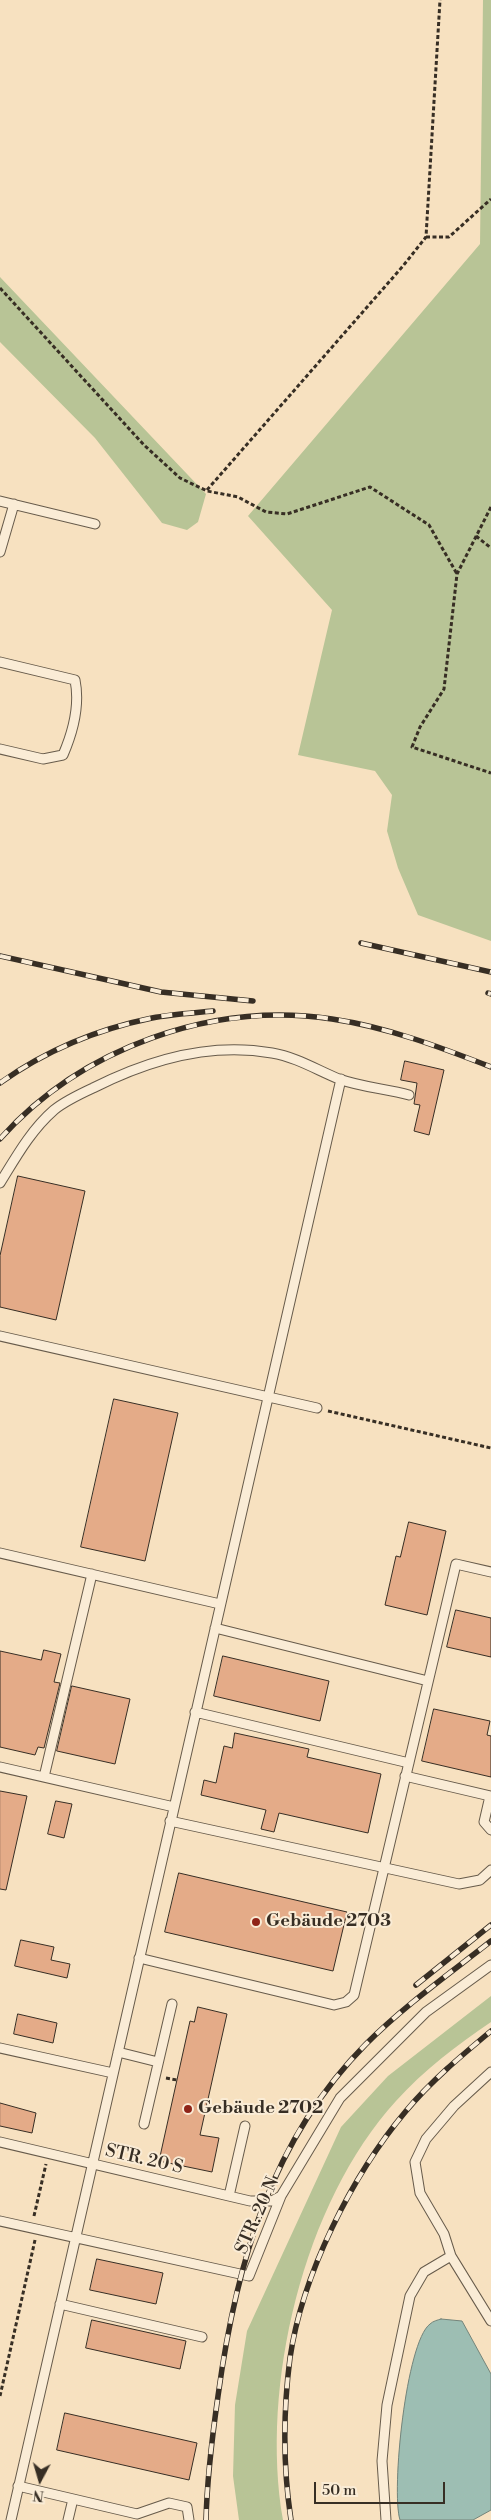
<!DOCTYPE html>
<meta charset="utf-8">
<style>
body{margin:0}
#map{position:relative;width:491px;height:2520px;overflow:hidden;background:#f7e1c0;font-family:"Libre Bodoni",serif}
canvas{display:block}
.north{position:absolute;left:15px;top:2455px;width:50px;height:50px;-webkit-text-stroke:4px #faecd6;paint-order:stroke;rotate:186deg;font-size:14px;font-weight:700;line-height:20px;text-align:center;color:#372e24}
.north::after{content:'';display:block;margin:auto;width:18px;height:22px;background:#372e24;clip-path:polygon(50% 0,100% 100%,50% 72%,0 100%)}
.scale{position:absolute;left:314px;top:2482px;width:131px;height:22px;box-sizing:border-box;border:2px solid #372e24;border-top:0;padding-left:6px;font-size:15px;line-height:18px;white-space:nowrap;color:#372e24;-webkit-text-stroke:4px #faecd6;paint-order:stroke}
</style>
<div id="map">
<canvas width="491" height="2520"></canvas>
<div class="north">N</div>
<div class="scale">50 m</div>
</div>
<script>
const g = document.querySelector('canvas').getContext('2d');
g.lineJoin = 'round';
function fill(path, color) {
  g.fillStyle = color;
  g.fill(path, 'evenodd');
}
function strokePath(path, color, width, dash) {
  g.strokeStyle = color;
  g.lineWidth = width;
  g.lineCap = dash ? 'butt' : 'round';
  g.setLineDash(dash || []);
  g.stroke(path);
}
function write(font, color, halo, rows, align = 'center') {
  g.font = font + ' "Libre Bodoni",serif';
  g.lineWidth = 4;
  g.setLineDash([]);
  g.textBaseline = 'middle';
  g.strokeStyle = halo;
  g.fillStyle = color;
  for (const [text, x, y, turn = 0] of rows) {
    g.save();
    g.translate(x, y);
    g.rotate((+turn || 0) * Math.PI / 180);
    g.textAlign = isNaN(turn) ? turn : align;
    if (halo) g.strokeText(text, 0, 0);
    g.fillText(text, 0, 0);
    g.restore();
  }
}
const green = new Path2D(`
 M 483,0 L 491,0 L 491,941 L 418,915 L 398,868 L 387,831 L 392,795 L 375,771 L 298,755 L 332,610 L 248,516 L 480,244 Z
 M 0,277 L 206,494 L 198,522 L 187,530 L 162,523 L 95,438 L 0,342 Z
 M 491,1996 L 491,2022 C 457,2045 424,2070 396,2101 C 303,2203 260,2386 283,2520 L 239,2520 L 233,2476 L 235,2405 L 247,2331 L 341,2127 L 388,2076 Z`);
const water = new Path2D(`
 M 441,2319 L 462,2321 L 491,2374 L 491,2510 L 473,2520 L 400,2520 C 391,2491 406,2342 430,2324 C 433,2321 438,2320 441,2319 Z`);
const building = new Path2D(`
 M 405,1061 L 444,1070 L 429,1135 L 414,1131 L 420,1105 L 414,1104 L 417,1083 L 401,1080 Z
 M 18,1176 L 85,1191 L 56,1320 L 0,1307 L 0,1256 Z
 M 114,1399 L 178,1413 L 145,1561 L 81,1547 Z
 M 409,1522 L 446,1531 L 427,1615 L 385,1605 L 396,1556 L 400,1557 Z
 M 456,1610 L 491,1618 L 491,1657 L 447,1647 Z
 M 44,1650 L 61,1654 L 54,1682 L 60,1683 L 44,1748 L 38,1747 L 35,1755 L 0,1747 L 0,1651 L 41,1660 Z
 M 223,1656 L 329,1681 L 320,1721 L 214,1696 Z
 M 72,1686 L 130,1699 L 115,1764 L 57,1751 Z
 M 434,1709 L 490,1721 L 487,1735 L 491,1736 L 491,1777 L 422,1761 Z
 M 235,1733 L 309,1749 L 307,1757 L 381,1774 L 368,1833 L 279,1813 L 274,1832 L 261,1829 L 266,1810 L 201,1795 L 204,1780 L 216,1783 L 224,1746 L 232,1748 Z
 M 0,1791 L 27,1796 L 6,1890 L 0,1889 Z
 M 56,1801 L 72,1804 L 64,1838 L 48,1834 Z
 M 179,1873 L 347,1912 L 333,1971 L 165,1932 Z
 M 21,1940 L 54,1947 L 51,1960 L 70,1964 L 67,1978 L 15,1966 Z
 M 198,2007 L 227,2014 L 200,2135 L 219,2138 L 212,2172 L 159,2161 L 190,2021 L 194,2022 Z
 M 18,2014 L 57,2023 L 53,2043 L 14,2034 Z
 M 0,2103 L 36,2113 L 32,2133 L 0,2126 Z
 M 97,2259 L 163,2273 L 156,2304 L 90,2290 Z
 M 92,2320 L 186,2341 L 180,2369 L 86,2348 Z
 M 65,2413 L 197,2443 L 189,2480 L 57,2450 Z`);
const path = new Path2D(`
 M 426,237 L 449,237 L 491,199
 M 0,288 L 144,445 L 180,478 L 207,491 L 238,497 L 266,512 L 287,514 L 370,487 L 429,525 L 457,574
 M 207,490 L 403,266 L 426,237 L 440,0
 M 491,507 L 457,574 L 444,689 L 420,727 L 412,747 L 491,773
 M 476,536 L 491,548
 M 328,1411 L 491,1448
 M 166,2078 L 177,2080
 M 34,2216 L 46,2164
 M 0,2396 L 35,2240`);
const service = new Path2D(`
 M 0,501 L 95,524
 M 0,552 L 14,504
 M 0,662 L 75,680 C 80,705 73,732 63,755 L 43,759 L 0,749
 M 0,1183 C 16,1157 31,1130 54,1110 C 65,1101 80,1094 93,1088 C 148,1060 211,1042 272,1053 C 296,1057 317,1070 339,1079 C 361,1087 387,1089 409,1095
 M 0,1336 L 317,1408
 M 0,1553 L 220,1604
 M 215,1628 L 428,1681
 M 195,1712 L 409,1763
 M 0,1767 L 174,1807
 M 405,1776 L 490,1796 L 484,1822 L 491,1830
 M 44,1777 L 92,1574
 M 170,1821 L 459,1884 L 480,1880 L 491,1870
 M 139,1958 L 334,2005 L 346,2002 L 354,1995 L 456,1564 L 491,1572
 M 0,2048 L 113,2073
 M 118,2052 L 158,2062
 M 491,2072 L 454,2106 L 426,2139 L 415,2162 L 420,2193 L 444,2234 L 451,2256 L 491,2321
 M 144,2124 L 172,2004
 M 0,2142 L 250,2201 L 272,2201 L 281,2196
 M 229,2196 L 245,2126
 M 0,2221 L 249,2276 L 281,2196 L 340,2098 L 426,2012 L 491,1965
 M 60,2304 L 202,2337
 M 18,2486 L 137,2514 L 169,2503 L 187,2507 L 189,2520
 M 11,2520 L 341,1079
 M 68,2520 L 73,2499
 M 386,2520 L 382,2461 L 387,2405 L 410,2296 L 424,2272 L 451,2256`);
const rail = new Path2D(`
 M 361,943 L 491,972
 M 0,956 L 161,992 L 253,1001
 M 488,993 L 491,994
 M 0,1083 C 45,1051 98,1029 152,1018 C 172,1014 193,1013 213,1011
 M 0,1139 C 81,1048 212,1001 332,1019 C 387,1027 440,1047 491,1067
 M 416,1985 L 491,1925
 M 206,2520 C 207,2478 212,2438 218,2396 C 236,2265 270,2141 366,2044 C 404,2006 449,1974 491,1941
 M 291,2520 C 283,2467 283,2412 290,2358 C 302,2275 352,2175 406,2111 C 431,2081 461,2056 491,2031`);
const markers = [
 [256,1922,5,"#8f2418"],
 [188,2109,5,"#8f2418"]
];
const poiNames = [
 ["Gebäude 2703",266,1922],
 ["Gebäude 2702",198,2109]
];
const streetNames = [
 ["STR. 20 S",144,2160,13],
 ["STR. 20 N",258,2216,-66]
];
fill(green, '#b8c496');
fill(water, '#9dbeb3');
strokePath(water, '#74847a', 1);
fill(building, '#e4ab88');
strokePath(building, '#372e24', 1);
strokePath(service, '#675b4b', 11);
strokePath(path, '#372e24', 3, [4, 2.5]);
strokePath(service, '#faecd6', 9);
strokePath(rail, '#372e24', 5.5);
strokePath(rail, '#faecd6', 4, [11]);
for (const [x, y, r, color] of markers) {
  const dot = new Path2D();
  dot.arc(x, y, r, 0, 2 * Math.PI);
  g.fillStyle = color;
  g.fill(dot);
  strokePath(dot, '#faecd6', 2);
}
write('bold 18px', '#372e24', '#faecd6', poiNames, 'left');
write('18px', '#372e24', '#faecd6', streetNames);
</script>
